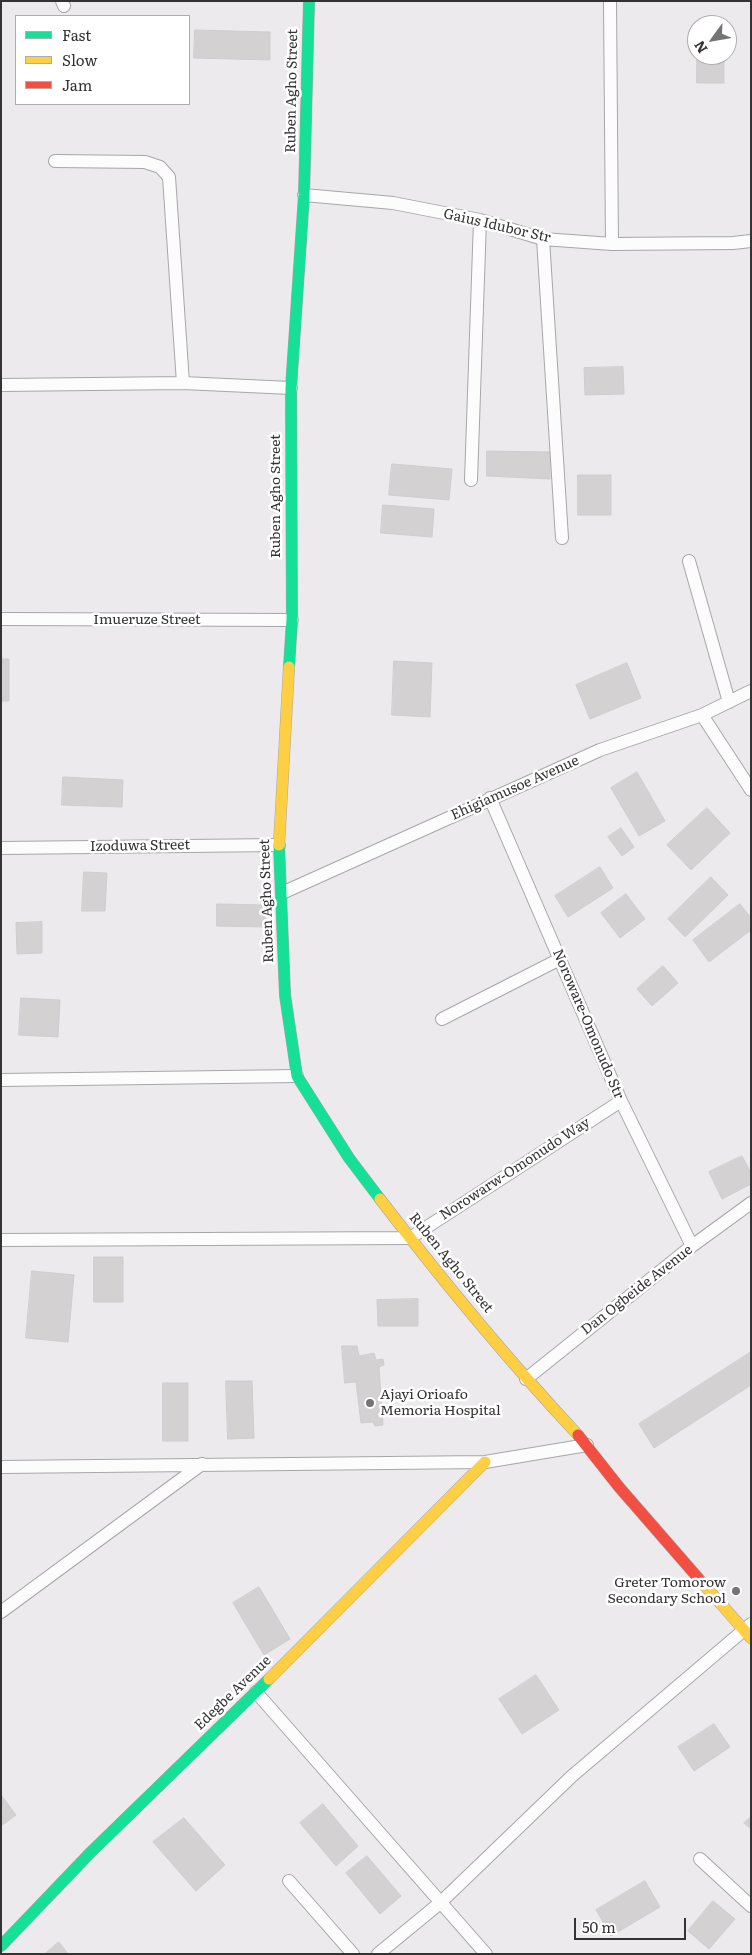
<!DOCTYPE html>
<style>
body{margin:0}
#map{position:relative;width:752px;height:1955px;overflow:hidden;background:#eceaed;font-family:Literata,serif}
canvas{display:block}
.frame{position:absolute;inset:0;border:2px solid #333334;pointer-events:none}
.legend{position:absolute;left:15px;top:15px;width:175px;height:90px;box-sizing:border-box;background:#fff;border:1px solid #adadae;margin:0;padding:6px 9px;list-style:none;font-size:15px;color:#333334}
.legend li{display:flex;align-items:center;gap:10px;height:25px}
.legend b{width:25px;border:1px solid #adadae}
.north{position:absolute;left:687px;top:15px;width:50px;height:50px;box-sizing:border-box;background:#fff;border:1px solid #adadae;border-radius:50%;rotate:238deg;font-size:14px;font-weight:700;line-height:20px;text-align:center;color:#333334}
.north::after{content:'';display:block;margin:auto;width:18px;height:22px;background:#747375;clip-path:polygon(50% 0,100% 100%,50% 72%,0 100%)}
.scale{position:absolute;left:574px;top:1918px;width:112px;height:22px;box-sizing:border-box;border:2px solid #333334;border-top:0;padding-left:6px;font-size:15px;line-height:18px;white-space:nowrap;color:#333334;-webkit-text-stroke:4px #fff;paint-order:stroke}
</style>
<div id="map">
<canvas width="752" height="1955"></canvas>
<div class="frame"></div>
<ul class="legend">
<li><b style="height:6px;background:#16e098"></b>Fast</li>
<li><b style="height:6px;background:#ffcf43"></b>Slow</li>
<li><b style="height:6px;background:#f24e42"></b>Jam</li>
</ul>
<div class="north">N</div>
<div class="scale">50 m</div>
</div>
<script>
const g = document.querySelector('canvas').getContext('2d');
g.lineJoin = 'round';
function fill(path, color) {
  g.fillStyle = color;
  g.fill(path, 'evenodd');
}
function strokePath(path, color, width, dash) {
  g.strokeStyle = color;
  g.lineWidth = width;
  g.lineCap = dash ? 'butt' : 'round';
  g.setLineDash(dash || []);
  g.stroke(path);
}
function write(font, color, halo, rows, align = 'center') {
  g.font = font + ' Literata,serif';
  g.lineWidth = 5;
  g.setLineDash([]);
  g.textBaseline = 'middle';
  g.strokeStyle = halo;
  g.fillStyle = color;
  for (const [text, x, y, turn = 0] of rows) {
    g.save();
    g.translate(x, y);
    g.rotate((+turn || 0) * Math.PI / 180);
    g.textAlign = isNaN(turn) ? turn : align;
    if (halo) g.strokeText(text, 0, 0);
    g.fillText(text, 0, 0);
    g.restore();
  }
}
const building = new Path2D(`
 M 195,30 L 270,32 L 270,60 L 194,58 Z
 M 697,33 L 697,55 L 724,55 L 724,83 L 697,83 Z
 M 623,367 L 624,394 L 585,395 L 584,368 Z
 M 487,451 L 550,452 L 550,479 L 487,476 Z
 M 392,464 L 452,469 L 449,500 L 389,495 Z
 M 578,475 L 611,475 L 611,515 L 578,515 Z
 M 383,505 L 434,509 L 432,537 L 381,533 Z
 M 1,659 L 9,659 L 9,701 L 1,701 Z
 M 394,661 L 432,663 L 430,717 L 392,715 Z
 M 627,663 L 641,698 L 590,719 L 576,685 Z
 M 637,772 L 665,821 L 639,836 L 611,788 Z
 M 63,777 L 123,780 L 122,807 L 62,805 Z
 M 707,808 L 730,833 L 691,870 L 667,845 Z
 M 621,828 L 634,847 L 622,856 L 608,837 Z
 M 600,867 L 613,888 L 568,917 L 555,896 Z
 M 84,872 L 107,873 L 105,911 L 82,911 Z
 M 711,877 L 728,895 L 685,937 L 668,919 Z
 M 626,894 L 645,919 L 620,938 L 601,913 Z
 M 217,904 L 265,905 L 265,927 L 217,926 Z
 M 740,904 L 751,918 L 751,930 L 709,962 L 693,940 Z
 M 42,922 L 42,953 L 17,954 L 16,923 Z
 M 663,966 L 678,983 L 652,1006 L 637,989 Z
 M 21,998 L 60,1000 L 58,1037 L 19,1035 Z
 M 742,1156 L 751,1173 L 751,1184 L 722,1199 L 709,1172 Z
 M 94,1257 L 123,1257 L 123,1302 L 94,1302 Z
 M 32,1271 L 74,1275 L 68,1342 L 26,1338 Z
 M 418,1299 L 418,1326 L 378,1326 L 377,1300 Z
 M 342,1346 L 357,1346 L 359,1356 L 374,1353 L 376,1360 L 383,1359 L 384,1365 L 379,1367 L 383,1425 L 375,1426 L 373,1422 L 361,1423 L 356,1382 L 345,1383 Z
 M 751,1352 L 751,1385 L 654,1448 L 639,1424 Z
 M 226,1381 L 252,1381 L 254,1438 L 228,1439 Z
 M 163,1383 L 188,1383 L 188,1441 L 163,1441 Z
 M 259,1587 L 290,1639 L 264,1655 L 233,1603 Z
 M 536,1675 L 559,1710 L 522,1734 L 499,1699 Z
 M 714,1724 L 730,1747 L 694,1771 L 678,1747 Z
 M 1,1795 L 16,1815 L 1,1826 Z
 M 323,1804 L 358,1846 L 336,1866 L 300,1823 Z
 M 751,1817 L 751,1829 L 744,1823 Z
 M 184,1818 L 225,1865 L 196,1891 L 153,1842 Z
 M 367,1856 L 401,1896 L 380,1914 L 346,1873 Z
 M 645,1881 L 660,1907 L 611,1936 L 596,1910 Z
 M 713,1901 L 735,1919 L 709,1949 L 688,1931 Z
 M 59,1942 L 68,1954 L 45,1954 Z`);
const street = new Path2D(`
 M 62,1 L 64,6
 M 610,1 L 612,244
 M 55,161 L 145,162 L 160,167 L 169,177 L 183,383
 M 304,195 L 393,203 L 480,220 L 543,239 L 612,244 L 733,243 L 751,241
 M 543,239 L 562,538
 M 1,385 L 183,383 L 291,388
 M 471,480 L 480,220
 M 689,561 L 729,702
 M 1,619 L 292,620
 M 702,715 L 751,790
 M 490,798 L 621,1101 L 692,1246
 M 1,848 L 279,845
 M 282,893 L 600,750 L 702,715 L 751,691
 M 442,1019 L 560,959
 M 1,1080 L 297,1076
 M 1,1240 L 410,1238 L 621,1101
 M 526,1379 L 692,1246 L 751,1203
 M 1,1467 L 485,1462 L 587,1445
 M 1,1612 L 202,1464
 M 256,1692 L 486,1954
 M 700,1859 L 751,1906
 M 289,1881 L 353,1954
 M 378,1954 L 440,1903 L 572,1776 L 751,1624`);
const fast = new Path2D(`
 M 289,667 L 292,620 L 291,388 L 304,195 L 309,1
 M 279,845 L 285,995 L 297,1076 L 349,1158 L 380,1199
 M 1,1946 L 91,1852 L 269,1679`);
const slow = new Path2D(`
 M 279,845 L 289,667
 M 380,1199 C 442,1280 508,1360 578,1435
 M 699,1579 L 751,1638
 M 269,1679 L 485,1462`);
const jam = new Path2D(`
 M 578,1435 L 619,1487 L 699,1579`);
const markers = [
 [370,1403,5,"#747375"],
 [736,1591,5,"#747375"]
];
const streetNames = [
 ["Ruben Agho Street",292,91,-89],
 ["Gaius Idubor Str",497,226,13],
 ["Ruben Agho Street",276,496,-90],
 ["Imueruze Street",147,620],
 ["Ehigiamusoe Avenue",515,788,-24],
 ["Izoduwa Street",140,846,-1],
 ["Ruben Agho Street",267,901,-92],
 ["Noroware-Omonudo Str",588,1024,67],
 ["Norowarw-Omonudo Way",515,1169,-33],
 ["Ruben Agho Street",451,1263,51],
 ["Dan Ogbeide Avenue",637,1290,-38],
 ["Edegbe Avenue",233,1693,-44]
];
const poiNames = [
 ["Ajayi Orioafo",380,1395],
 ["Memoria Hospital",380,1411],
 ["Greter Tomorow",726,1583,"right"],
 ["Secondary School",726,1599,"right"]
];
fill(building, '#d3d1d2');
strokePath(building, '#cecdce', 1);
strokePath(street, '#a7a6a8', 14);
strokePath(fast, '#a7a6a8', 12);
strokePath(slow, '#a7a6a8', 12);
strokePath(jam, '#a7a6a8', 12);
strokePath(street, '#fcfcfc', 12);
strokePath(fast, '#16e098', 11);
strokePath(slow, '#ffcf43', 11);
strokePath(jam, '#f24e42', 11);
for (const [x, y, r, color] of markers) {
  const dot = new Path2D();
  dot.arc(x, y, r, 0, 2 * Math.PI);
  g.fillStyle = color;
  g.fill(dot);
  strokePath(dot, '#fff', 2);
}
write('14px', '#333334', '#fff', streetNames);
write('14px', '#333334', '#fff', poiNames, 'left');
</script>
